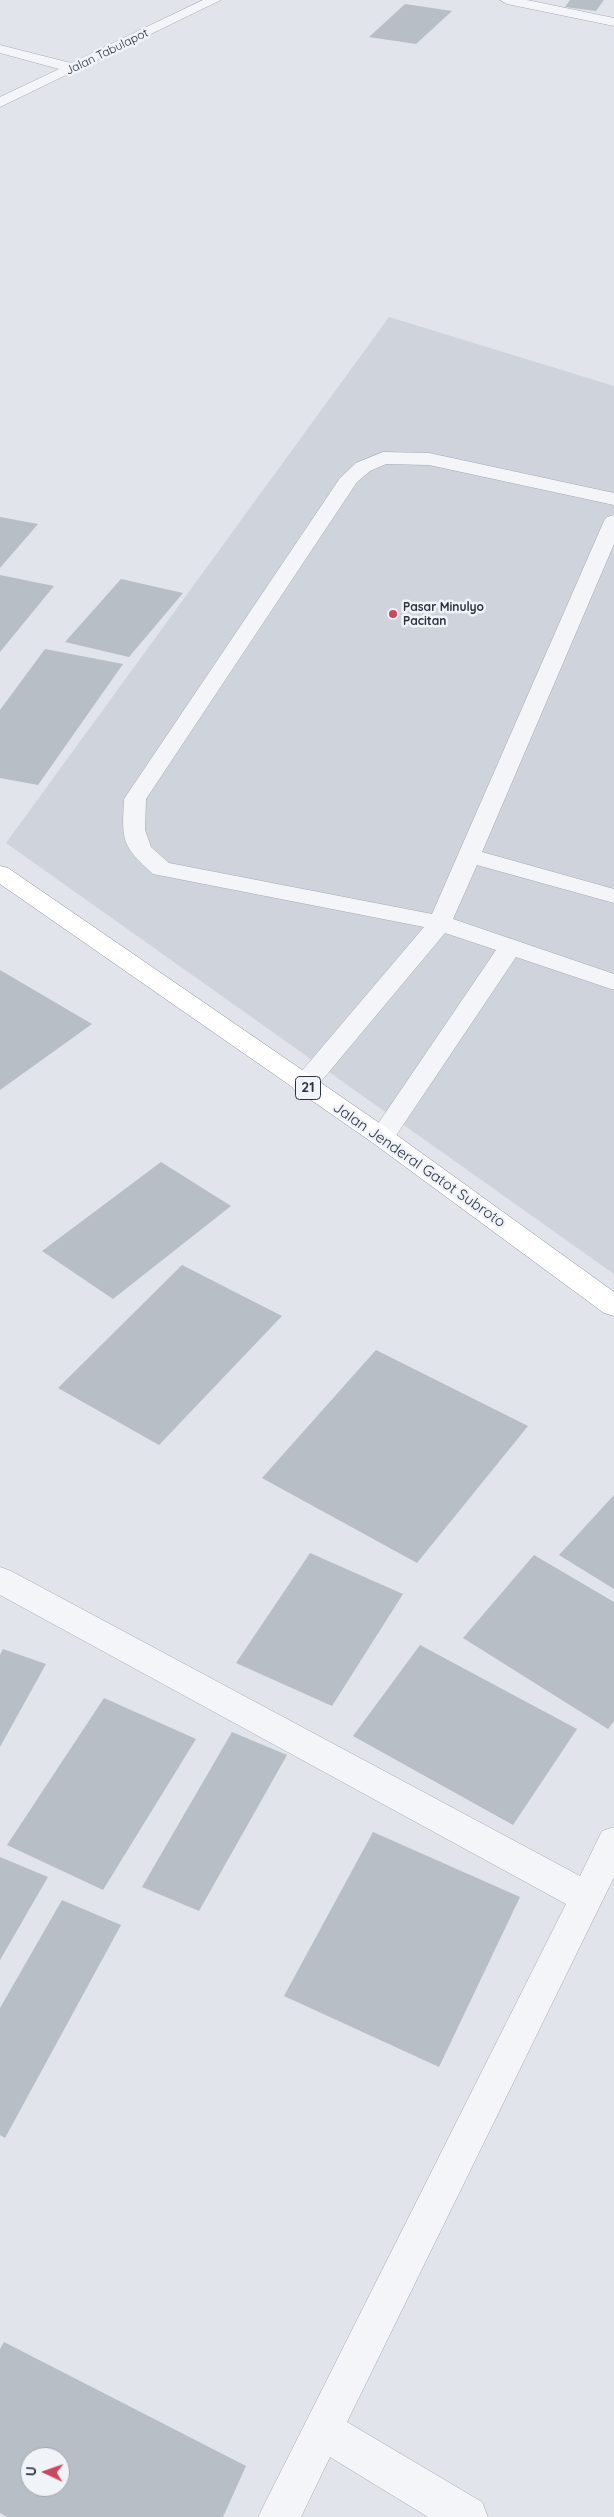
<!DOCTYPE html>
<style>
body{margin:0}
#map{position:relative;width:614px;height:2517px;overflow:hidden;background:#e1e4ea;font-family:Quicksand,sans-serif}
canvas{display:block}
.north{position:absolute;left:20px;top:2447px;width:50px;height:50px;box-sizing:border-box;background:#f0f3f7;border:1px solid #a0a6ae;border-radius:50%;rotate:273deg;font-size:14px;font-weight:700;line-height:20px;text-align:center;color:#293241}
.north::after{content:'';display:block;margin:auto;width:18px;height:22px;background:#cd475c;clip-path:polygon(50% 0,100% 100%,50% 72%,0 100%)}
</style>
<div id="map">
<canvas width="614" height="2517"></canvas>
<div class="north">U</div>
</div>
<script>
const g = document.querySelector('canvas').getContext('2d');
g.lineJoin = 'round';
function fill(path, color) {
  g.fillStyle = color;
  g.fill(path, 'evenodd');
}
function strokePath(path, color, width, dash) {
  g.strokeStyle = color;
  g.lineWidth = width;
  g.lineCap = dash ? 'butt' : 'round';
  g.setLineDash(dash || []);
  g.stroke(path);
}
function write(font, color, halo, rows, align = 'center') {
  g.font = font + ' Quicksand,sans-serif';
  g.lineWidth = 5;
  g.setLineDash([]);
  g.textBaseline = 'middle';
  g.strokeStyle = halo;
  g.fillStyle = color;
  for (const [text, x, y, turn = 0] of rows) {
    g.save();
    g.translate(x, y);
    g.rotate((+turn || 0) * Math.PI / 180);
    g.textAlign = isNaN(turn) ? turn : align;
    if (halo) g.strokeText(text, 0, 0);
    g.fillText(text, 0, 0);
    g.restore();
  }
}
const built = new Path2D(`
 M 389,317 L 614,386 L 614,1274 L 6,843 Z`);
const building = new Path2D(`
 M 570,0 L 604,0 L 596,11 L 565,7 Z
 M 405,4 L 452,11 L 416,44 L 369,37 Z
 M 0,517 L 38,524 L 0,568 Z
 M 0,575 L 54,586 L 0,652 Z
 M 121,579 L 183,593 L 129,657 L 65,642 Z
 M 45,649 L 123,664 L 38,785 L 0,778 L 0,710 Z
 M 0,970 L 92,1024 L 0,1090 Z
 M 161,1162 L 231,1206 L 113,1299 L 42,1251 Z
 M 182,1265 L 282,1316 L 159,1445 L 58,1388 Z
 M 376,1350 L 528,1426 L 417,1563 L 262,1478 Z
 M 614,1495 L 614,1589 L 559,1555 Z
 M 310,1553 L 403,1594 L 332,1706 L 236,1663 Z
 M 534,1555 L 614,1602 L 614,1721 L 608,1729 L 463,1638 Z
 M 420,1645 L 577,1729 L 513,1825 L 353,1736 Z
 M 3,1649 L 46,1664 L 0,1747 L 0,1655 Z
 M 104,1698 L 196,1739 L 103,1890 L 7,1845 Z
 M 232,1732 L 287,1755 L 199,1911 L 142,1887 Z
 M 373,1832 L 520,1897 L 439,2067 L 284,1996 Z
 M 0,1857 L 48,1877 L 0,1960 Z
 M 62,1900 L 121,1925 L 5,2138 L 0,2135 L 0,2008 Z
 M 4,2342 L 246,2466 L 223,2517 L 7,2517 L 0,2513 L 0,2349 ZM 30,2457 L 60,2457 L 60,2487 L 30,2487 Z`);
const lane = new Path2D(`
 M 383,452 L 429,453 L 614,493 L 614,505 L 429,465 L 386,464 L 370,471 L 357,482 L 146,799 L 145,830 L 151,847 L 169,863 L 432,914 L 604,521 L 607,517 L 614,515 L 614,544 L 482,852 L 614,889 L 614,903 L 477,865 L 453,919 L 614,974 L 614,990 L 516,957 L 391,1143 L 382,1146 L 373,1143 L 369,1137 L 496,950 L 445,933 L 313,1091 L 304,1094 L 295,1091 L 291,1085 L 295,1079 L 424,927 L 153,874 C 121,845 122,841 124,799 L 340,478 L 356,463 Z`);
const street = new Path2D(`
 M 203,0 L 221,0 L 0,107 L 0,97 L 59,69 L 0,53 L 0,45 L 71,63 Z
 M 500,0 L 527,0 L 614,18 L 614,26 L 507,4 Z
 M 0,1567 L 11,1571 L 580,1876 L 602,1831 L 614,1827 L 614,1877 L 347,2422 L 482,2502 L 488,2517 L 428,2517 L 330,2457 L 301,2517 L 258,2517 L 566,1904 L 0,1595 Z`);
const highway = new Path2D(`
 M 0,866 L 8,868 L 391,1131 L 614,1292 L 614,1316 L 604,1313 L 373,1143 L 0,884 Z`);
const markers = [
 [393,614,5,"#cd475c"]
];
const farStreetnames = [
 ["Jalan Tabulapot",107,52,-26]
];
const farPoinames = [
 ["Pasar Minulyo",403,607],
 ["Pacitan",403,621]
];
const shields = [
 [308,1088,25]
];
const shieldNames = [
 ["21",308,1088]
];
const streetNames = [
 ["Jalan Jenderal Gatot Subroto",419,1165,35]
];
fill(built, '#cfd3db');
fill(building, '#b8bec6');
strokePath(lane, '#a6abb4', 1);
strokePath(street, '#a6abb4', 1);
strokePath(highway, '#8892a0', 1);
fill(lane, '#f4f5f8');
fill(street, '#f4f5f8');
fill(highway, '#fff');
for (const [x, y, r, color] of markers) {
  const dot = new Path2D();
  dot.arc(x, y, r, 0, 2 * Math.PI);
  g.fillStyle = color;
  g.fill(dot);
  strokePath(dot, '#f0f3f7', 2);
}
write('12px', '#293241', '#f0f3f7', farStreetnames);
write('bold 12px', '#293241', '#f0f3f7', farPoinames, 'left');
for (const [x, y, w] of shields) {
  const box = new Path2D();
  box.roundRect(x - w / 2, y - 11.5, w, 23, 4);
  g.fillStyle = '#f0f3f7';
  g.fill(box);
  strokePath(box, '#293241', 1);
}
write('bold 14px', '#293241', null, shieldNames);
write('15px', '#293241', '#f0f3f7', streetNames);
</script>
